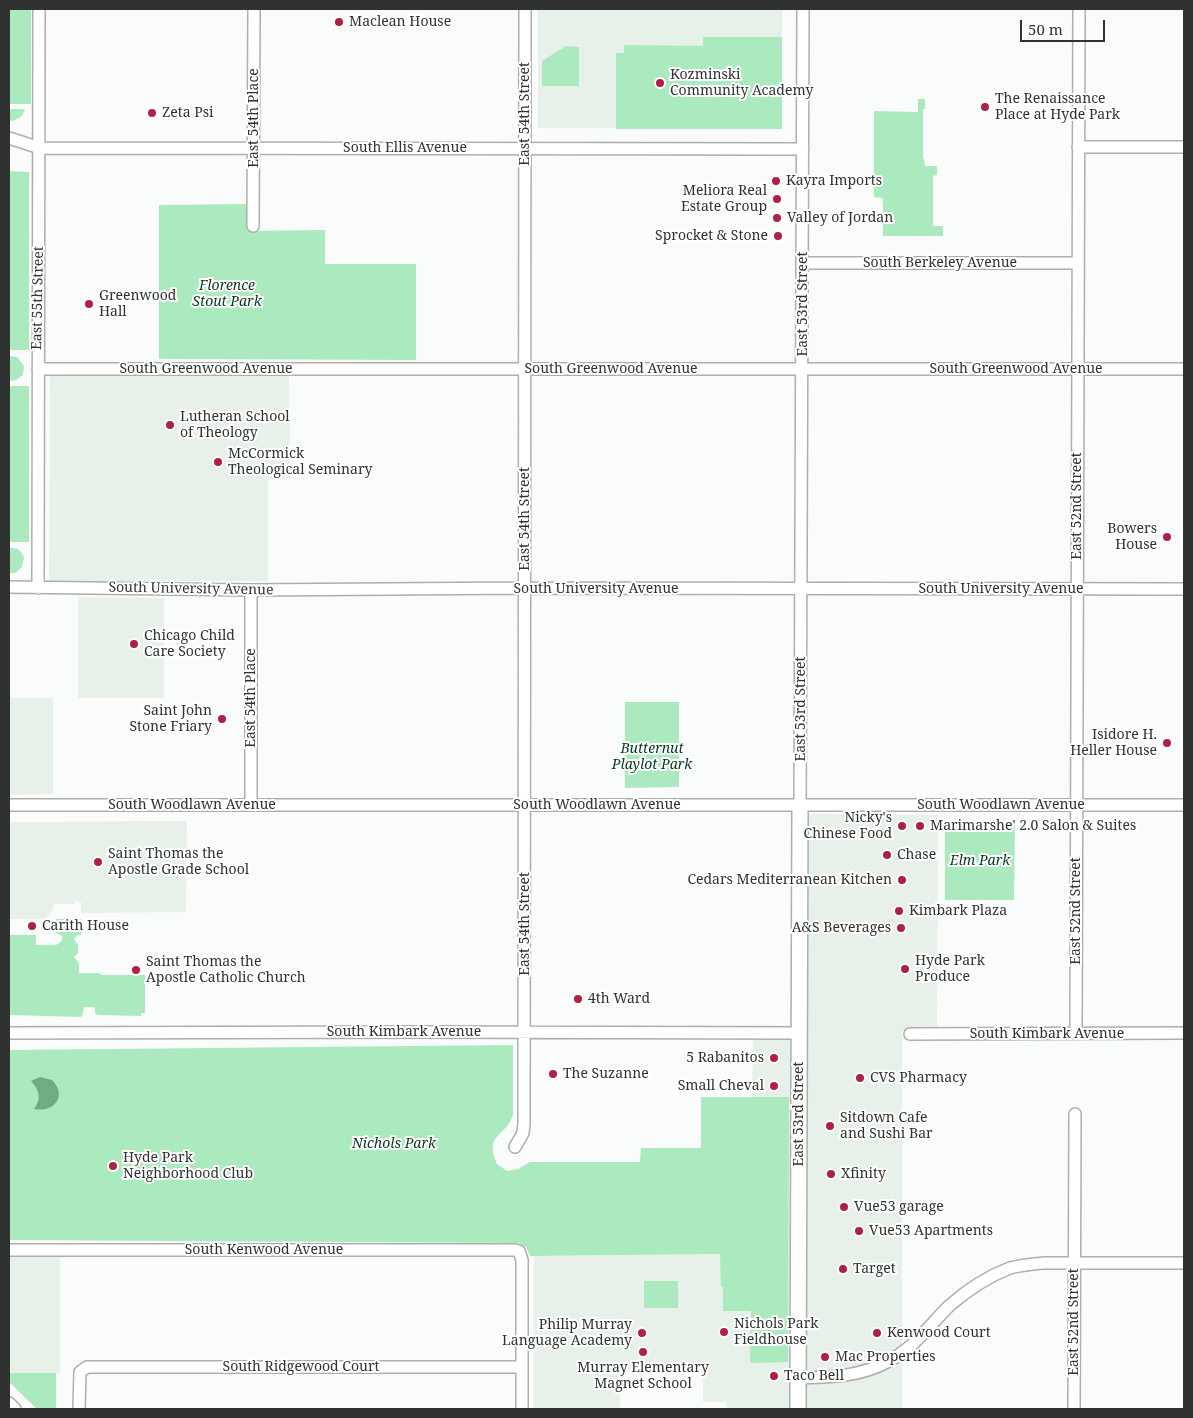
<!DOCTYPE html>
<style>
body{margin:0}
#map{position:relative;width:1193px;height:1418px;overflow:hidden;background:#f9fcfa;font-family:"Noto Serif",serif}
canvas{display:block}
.frame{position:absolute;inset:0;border:10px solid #303131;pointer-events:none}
.scale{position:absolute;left:1020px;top:20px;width:85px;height:22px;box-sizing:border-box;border:2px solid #303131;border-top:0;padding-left:6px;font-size:15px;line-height:18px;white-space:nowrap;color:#303131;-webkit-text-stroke:4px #fff;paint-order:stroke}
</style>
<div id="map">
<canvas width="1193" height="1418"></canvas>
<div class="frame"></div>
<div class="scale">50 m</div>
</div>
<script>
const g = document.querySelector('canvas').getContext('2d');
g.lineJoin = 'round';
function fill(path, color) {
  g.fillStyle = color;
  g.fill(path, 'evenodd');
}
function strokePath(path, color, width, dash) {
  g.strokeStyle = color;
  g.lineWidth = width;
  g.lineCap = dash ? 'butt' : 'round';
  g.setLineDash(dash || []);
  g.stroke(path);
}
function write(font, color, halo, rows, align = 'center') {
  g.font = font + ' "Noto Serif",serif';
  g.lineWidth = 4;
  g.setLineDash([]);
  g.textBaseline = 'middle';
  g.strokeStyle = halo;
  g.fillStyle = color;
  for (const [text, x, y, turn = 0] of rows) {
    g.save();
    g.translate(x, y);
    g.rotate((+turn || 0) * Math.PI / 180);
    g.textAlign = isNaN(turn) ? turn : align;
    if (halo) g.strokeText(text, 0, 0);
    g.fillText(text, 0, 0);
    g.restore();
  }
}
const built = new Path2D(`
 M 538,9 L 782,9 L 782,129 L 538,128 Z
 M 50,371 L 289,371 L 290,479 L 268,480 L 268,581 L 49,581 Z
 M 78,597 L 164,598 L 164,698 L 78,698 Z
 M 9,698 L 53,698 L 53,794 L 9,795 Z
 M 814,814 L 938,815 L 937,1031 L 902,1031 L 902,1409 L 727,1409 L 726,1402 L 703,1402 L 703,1371 L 620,1371 L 620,1409 L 534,1409 L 534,1256 L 721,1254 L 721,1287 L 783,1097 L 752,1097 L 753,1036 L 796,1037 L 797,815 Z
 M 187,821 L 186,912 L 81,913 L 81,902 L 75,901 L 74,904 L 54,904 L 53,909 L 45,919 L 9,919 L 9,822 Z
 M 9,1256 L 60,1257 L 60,1373 L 9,1373 Z`);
const green = new Path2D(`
 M 9,9 L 31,9 L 31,104 L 9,104 Z
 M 703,37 L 782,37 L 782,129 L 616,129 L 616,53 L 624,53 L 624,45 L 703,46 Z
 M 566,46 L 579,47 L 579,86 L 542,86 L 542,61 Z
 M 918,99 L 925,99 L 925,109 L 923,109 L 923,159 L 924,159 L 925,166 L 937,166 L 937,175 L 933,176 L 933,226 L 943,226 L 943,236 L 883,236 L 883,198 L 874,197 L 874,111 L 918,112 Z
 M 9,109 L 25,109 L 22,116 L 13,121 L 9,120 Z
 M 9,171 L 29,172 L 29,350 L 9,350 Z
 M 246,204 L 247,231 L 325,230 L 325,264 L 416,264 L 416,360 L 159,359 L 159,205 Z
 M 9,356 L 17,357 L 24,366 L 23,375 L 16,380 L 9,381 Z
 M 9,386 L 29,386 L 29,542 L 9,542 Z
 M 9,548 C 17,547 22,551 24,558 L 22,567 L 15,573 L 9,573 Z
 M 625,702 L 679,702 L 679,787 L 625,788 Z
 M 945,822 L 1015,822 L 1014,900 L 945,900 Z
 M 56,919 L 81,919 L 81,935 L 78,935 L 74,939 L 78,945 L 78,953 L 74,957 L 79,963 L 79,973 L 99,973 L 102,975 L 145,975 L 145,1013 L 141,1013 L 141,1016 L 97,1015 L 95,1013 L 95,1007 L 84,1007 L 83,1014 L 81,1017 L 9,1015 L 9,935 L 36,935 L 36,945 L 56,945 L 62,941 L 62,936 L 56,933 Z
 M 513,1045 L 513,1114 C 508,1137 483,1132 497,1164 L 507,1171 L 518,1169 L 530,1162 L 640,1162 L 641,1148 L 701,1148 L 701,1097 L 789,1097 L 788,1362 L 750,1363 L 751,1311 L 723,1311 L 723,1287 L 721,1287 L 720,1254 L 530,1256 L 526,1247 L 519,1243 L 9,1240 L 9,1050 Z
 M 644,1281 L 678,1281 L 678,1308 L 644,1308 Z
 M 9,1373 L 56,1373 L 56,1409 L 37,1409 L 9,1382 Z`);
const water = new Path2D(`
 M 40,1077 L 52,1080 C 68,1096 54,1113 34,1109 C 42,1098 39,1090 31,1081 Z`);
const minor = new Path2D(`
 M 9,138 L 40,148 L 803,149
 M 1078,147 L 1184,147
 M 253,226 L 254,9
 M 803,263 L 1078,263
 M 38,369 L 1184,369
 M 9,587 L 251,590 L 525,588 L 1184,589
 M 38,588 L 39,9
 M 251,590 L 251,805
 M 9,805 L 1184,805
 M 800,805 L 803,9
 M 9,1033 L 425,1032 L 799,1033
 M 1076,1033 L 1079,9
 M 910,1034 L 1184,1033
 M 515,1147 L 523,1133 L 524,1124 L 525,9
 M 9,1250 L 515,1250 L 519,1251 L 522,1260 L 522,1409
 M 798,1378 C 830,1377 859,1377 887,1362 C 913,1349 929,1326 949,1306 C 966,1291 989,1276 1010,1268 C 1021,1265 1033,1264 1044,1263 L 1184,1263
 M 9,1403 L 15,1409
 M 79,1409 L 80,1372 L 87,1367 L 522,1367
 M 1074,1409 L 1075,1114`);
const major = new Path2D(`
 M 798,1409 L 800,805`);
const markers = [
 [339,22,5,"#b21f42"],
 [660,83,5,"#b21f42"],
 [985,107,5,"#b21f42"],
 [152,113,5,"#b21f42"],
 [776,181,5,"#b21f42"],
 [777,199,5,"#b21f42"],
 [777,218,5,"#b21f42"],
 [778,236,5,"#b21f42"],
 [89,304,5,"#b21f42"],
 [170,425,5,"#b21f42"],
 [218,462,5,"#b21f42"],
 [1167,537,5,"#b21f42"],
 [134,644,5,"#b21f42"],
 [222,719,5,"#b21f42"],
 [1167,743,5,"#b21f42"],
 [902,826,5,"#b21f42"],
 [920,826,5,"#b21f42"],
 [887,855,5,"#b21f42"],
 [98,862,5,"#b21f42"],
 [902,880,5,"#b21f42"],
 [899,911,5,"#b21f42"],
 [32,926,5,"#b21f42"],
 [901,928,5,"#b21f42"],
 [905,969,5,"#b21f42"],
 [136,970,5,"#b21f42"],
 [578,999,5,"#b21f42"],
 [774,1058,5,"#b21f42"],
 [553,1074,5,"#b21f42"],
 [860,1078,5,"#b21f42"],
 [774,1086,5,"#b21f42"],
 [830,1126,5,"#b21f42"],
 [113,1166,5,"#b21f42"],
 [831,1174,5,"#b21f42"],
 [844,1207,5,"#b21f42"],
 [859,1231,5,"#b21f42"],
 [843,1269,5,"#b21f42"],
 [724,1332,5,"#b21f42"],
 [642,1333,5,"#b21f42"],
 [877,1333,5,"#b21f42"],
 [643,1352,5,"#b21f42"],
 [825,1357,5,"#b21f42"],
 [774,1376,5,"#b21f42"]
];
const poiNames = [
 ["Maclean House",349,22],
 ["Kozminski",670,75],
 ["Community Academy",670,91],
 ["The Renaissance",995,99],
 ["Place at Hyde Park",995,115],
 ["Zeta Psi",162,113],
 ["Kayra Imports",786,181],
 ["Meliora Real",767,191,"right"],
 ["Estate Group",767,207,"right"],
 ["Valley of Jordan",787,218],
 ["Sprocket & Stone",768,236,"right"],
 ["Greenwood",99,296],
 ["Hall",99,312],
 ["Lutheran School",180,417],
 ["of Theology",180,433],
 ["McCormick",228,454],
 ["Theological Seminary",228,470],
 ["Bowers",1157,529,"right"],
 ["House",1157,545,"right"],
 ["Chicago Child",144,636],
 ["Care Society",144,652],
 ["Saint John",212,711,"right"],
 ["Stone Friary",212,727,"right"],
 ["Isidore H.",1157,735,"right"],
 ["Heller House",1157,751,"right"],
 ["Nicky's",892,818,"right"],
 ["Chinese Food",892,834,"right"],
 ["Marimarshe' 2.0 Salon & Suites",930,826],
 ["Saint Thomas the",108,854],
 ["Apostle Grade School",108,870],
 ["Chase",897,855],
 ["Cedars Mediterranean Kitchen",892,880,"right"],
 ["Kimbark Plaza",909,911],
 ["Carith House",42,926],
 ["A&S Beverages",891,928,"right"],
 ["Hyde Park",915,961],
 ["Produce",915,977],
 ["Saint Thomas the",146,962],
 ["Apostle Catholic Church",146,978],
 ["4th Ward",588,999],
 ["5 Rabanitos",764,1058,"right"],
 ["The Suzanne",563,1074],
 ["CVS Pharmacy",870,1078],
 ["Small Cheval",764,1086,"right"],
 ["Sitdown Cafe",840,1118],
 ["and Sushi Bar",840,1134],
 ["Hyde Park",123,1158],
 ["Neighborhood Club",123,1174],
 ["Xfinity",841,1174],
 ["Vue53 garage",854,1207],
 ["Vue53 Apartments",869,1231],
 ["Target",853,1269],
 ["Nichols Park",734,1324],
 ["Fieldhouse",734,1340],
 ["Philip Murray",632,1325,"right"],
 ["Language Academy",632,1341,"right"],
 ["Kenwood Court",887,1333],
 ["Mac Properties",835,1357],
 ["Murray Elementary",643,1368,"center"],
 ["Magnet School",643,1384,"center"],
 ["Taco Bell",784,1376]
];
const streetNames = [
 ["East 54th Street",525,114,-90],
 ["East 54th Place",254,118,-90],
 ["South Ellis Avenue",405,148],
 ["South Berkeley Avenue",940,263],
 ["East 55th Street",38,298,-89],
 ["East 53rd Street",803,304,-90],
 ["South Greenwood Avenue",206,369],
 ["South Greenwood Avenue",611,369],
 ["South Greenwood Avenue",1016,369],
 ["East 52nd Street",1077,506,-90],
 ["East 54th Street",525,519,-90],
 ["South University Avenue",191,589,1],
 ["South University Avenue",596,589],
 ["South University Avenue",1001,589],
 ["East 54th Place",251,698,-90],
 ["East 53rd Street",801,709,-90],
 ["South Woodlawn Avenue",192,805],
 ["South Woodlawn Avenue",597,805],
 ["South Woodlawn Avenue",1001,805],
 ["East 52nd Street",1076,911,-90],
 ["East 54th Street",525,924,-90],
 ["South Kimbark Avenue",404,1032],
 ["South Kimbark Avenue",1047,1034],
 ["East 53rd Street",799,1114,-90],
 ["South Kenwood Avenue",264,1250],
 ["East 52nd Street",1074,1322,-90],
 ["South Ridgewood Court",301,1367]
];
const parkNames = [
 ["Florence",227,286],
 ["Stout Park",227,302],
 ["Butternut",652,749],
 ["Playlot Park",652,765],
 ["Elm Park",980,861],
 ["Nichols Park",394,1144]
];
fill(built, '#e7f1ea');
fill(green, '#abeabe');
fill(water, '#6cae81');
strokePath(minor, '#acafac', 14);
strokePath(major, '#acafac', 18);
strokePath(minor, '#fff', 11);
strokePath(major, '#fff', 15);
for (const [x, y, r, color] of markers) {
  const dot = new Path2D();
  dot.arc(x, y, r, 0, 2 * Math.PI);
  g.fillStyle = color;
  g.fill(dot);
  strokePath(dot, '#fff', 2);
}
write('14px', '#303131', '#fff', poiNames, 'left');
write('14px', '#303131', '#fff', streetNames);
write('italic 14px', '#01381b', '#fff', parkNames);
</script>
